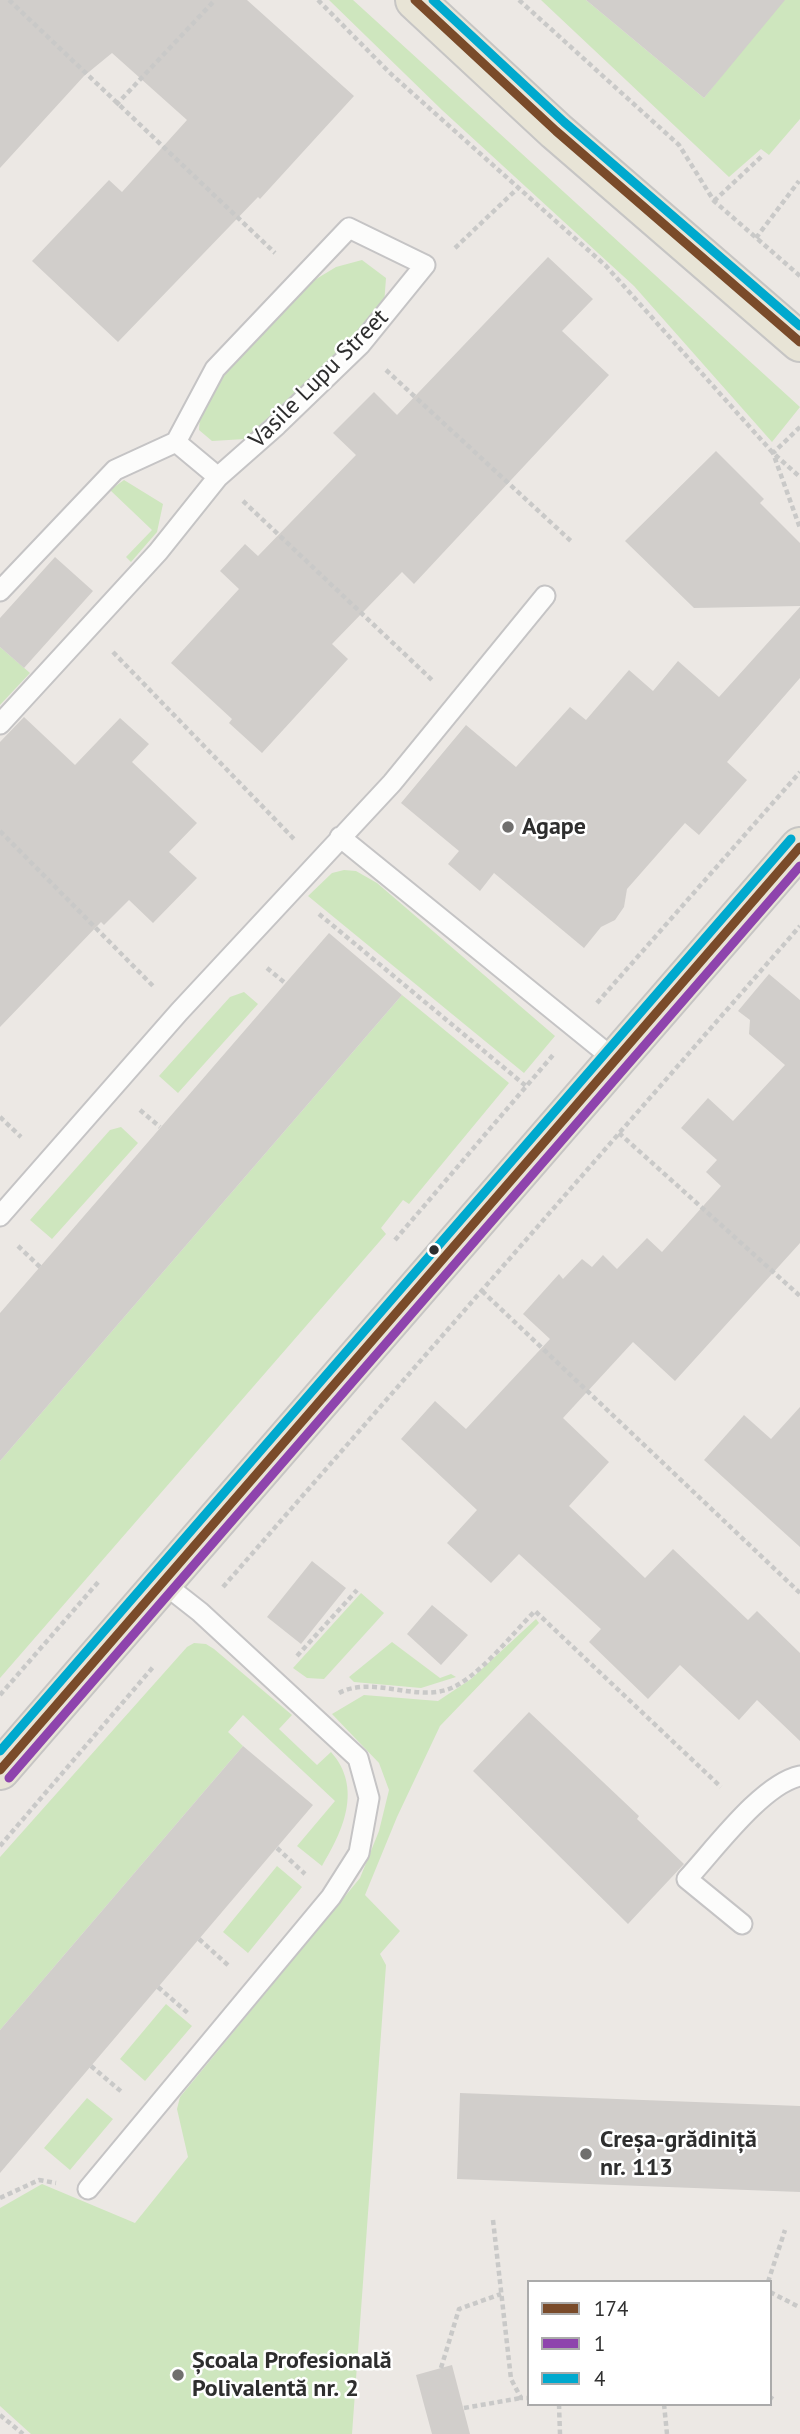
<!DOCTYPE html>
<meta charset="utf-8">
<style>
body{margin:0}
#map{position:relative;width:800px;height:2434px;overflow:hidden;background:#ece8e4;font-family:"PT Sans",sans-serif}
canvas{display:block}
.legend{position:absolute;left:527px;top:2280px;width:245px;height:126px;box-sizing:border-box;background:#fff;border:2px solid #ababab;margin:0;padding:9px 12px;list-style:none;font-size:21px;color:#2e2e2e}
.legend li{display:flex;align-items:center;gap:14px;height:35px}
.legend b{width:35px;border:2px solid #ababab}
</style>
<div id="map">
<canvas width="800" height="2434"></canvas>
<ul class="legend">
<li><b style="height:9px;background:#7a4b2a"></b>174</li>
<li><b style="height:9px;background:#8e44ad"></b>1</li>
<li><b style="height:9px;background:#00a9ce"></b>4</li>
</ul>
</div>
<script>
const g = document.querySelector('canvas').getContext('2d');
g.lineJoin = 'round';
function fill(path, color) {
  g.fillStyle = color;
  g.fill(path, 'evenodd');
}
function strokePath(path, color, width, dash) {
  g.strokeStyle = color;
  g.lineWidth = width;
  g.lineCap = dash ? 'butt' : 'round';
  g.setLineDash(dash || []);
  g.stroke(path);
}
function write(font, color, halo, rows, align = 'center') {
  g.font = font + ' "PT Sans",sans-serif';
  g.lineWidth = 5;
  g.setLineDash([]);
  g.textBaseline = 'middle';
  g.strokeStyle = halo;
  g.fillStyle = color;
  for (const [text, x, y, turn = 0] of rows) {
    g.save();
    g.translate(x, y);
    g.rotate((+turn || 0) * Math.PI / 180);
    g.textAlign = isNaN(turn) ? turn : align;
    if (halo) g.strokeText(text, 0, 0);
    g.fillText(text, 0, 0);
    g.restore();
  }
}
const green = new Path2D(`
 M 329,0 L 353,0 L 800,407 L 772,442 L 634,286 L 442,110 Z
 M 541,0 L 586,0 L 704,98 L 781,0 L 800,0 L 800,119 L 769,155 L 761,149 L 729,177 Z
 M 362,260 L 386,278 L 384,305 L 349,342 L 245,439 L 212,441 L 199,430 L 200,417 L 220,380 L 303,287 L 336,267 Z
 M 124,480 L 163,504 L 157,532 L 131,562 L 126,557 L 152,530 L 110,490 Z
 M 0,647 L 30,673 L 0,705 Z
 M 344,870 L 356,871 L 377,883 L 555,1036 L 524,1073 L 308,896 L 332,873 Z
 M 244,992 L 258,1004 L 178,1093 L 159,1076 L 230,997 Z
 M 402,995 L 509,1083 L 409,1204 L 403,1200 L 381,1228 L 386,1234 L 0,1678 L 0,1461 Z
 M 121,1127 L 138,1143 L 52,1239 L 30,1220 L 110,1130 Z
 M 361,1593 L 384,1613 L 324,1679 L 307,1678 L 293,1668 Z
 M 536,1619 L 539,1623 L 440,1726 L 397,1817 L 365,1895 L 400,1931 L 380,1954 L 386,1965 L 352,2434 L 31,2434 L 0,2406 L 0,2208 L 42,2184 L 135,2223 L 188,2157 L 177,2109 L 180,2097 L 360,1878 L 379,1831 L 389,1790 L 379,1763 L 332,1714 L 364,1695 L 438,1701 L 471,1679 Z
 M 392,1642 L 440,1678 L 451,1674 L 456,1677 L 421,1688 L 354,1682 L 349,1677 Z
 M 194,1643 L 206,1644 L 214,1649 L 292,1715 L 279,1729 L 317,1765 L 331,1752 C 363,1788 343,1831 322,1866 L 297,1846 L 335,1801 L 243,1715 L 228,1732 L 243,1746 L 0,2030 L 0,1857 L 187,1647 Z
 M 277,1866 L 302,1887 L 248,1953 L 223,1932 Z
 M 166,2004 L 192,2026 L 145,2081 L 120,2059 Z
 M 87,2098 L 113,2119 L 70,2170 L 44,2148 Z`);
const building = new Path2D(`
 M 0,0 L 247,0 L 354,96 L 260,199 L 258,197 L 118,342 L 32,261 L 109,180 L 122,192 L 187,120 L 112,53 L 84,76 L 0,168 Z
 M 586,0 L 785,0 L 704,98 Z
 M 548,257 L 593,299 L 562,331 L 609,375 L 414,584 L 402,572 L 332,644 L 348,659 L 262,753 L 229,723 L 232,719 L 171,663 L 239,589 L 220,571 L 245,544 L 258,556 L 356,455 L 333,433 L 374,392 L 397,415 Z
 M 716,451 L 764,499 L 760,503 L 800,543 L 800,606 L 694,608 L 625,541 Z
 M 55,557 L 93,591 L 24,668 L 0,647 L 0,618 Z
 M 800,607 L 800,678 L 727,762 L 747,780 L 699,835 L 685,823 L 627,889 L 624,907 L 615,920 L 601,927 L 584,948 L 494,873 L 480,891 L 448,864 L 459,851 L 401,803 L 466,725 L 516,767 L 570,707 L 586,720 L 629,670 L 653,691 L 678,661 L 719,697 Z
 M 24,717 L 75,765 L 120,718 L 149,744 L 132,762 L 197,823 L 169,852 L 197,878 L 153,923 L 129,900 L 104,925 L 101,922 L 0,1027 L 0,742 Z
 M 329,933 L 402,995 L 0,1461 L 0,1313 Z
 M 769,974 L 800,1000 L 800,1243 L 675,1381 L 633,1342 L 563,1418 L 609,1462 L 569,1506 L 645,1578 L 673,1549 L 748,1620 L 757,1611 L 800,1653 L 800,1741 L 757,1700 L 739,1720 L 680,1665 L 648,1699 L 589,1642 L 601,1629 L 519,1554 L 491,1583 L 447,1543 L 477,1510 L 401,1439 L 435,1401 L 466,1429 L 550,1339 L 523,1314 L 559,1274 L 563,1279 L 582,1259 L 592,1267 L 603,1255 L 617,1269 L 647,1238 L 662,1252 L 721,1186 L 706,1172 L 717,1160 L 681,1128 L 708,1098 L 733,1121 L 785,1065 L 749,1034 L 750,1020 L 738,1011 Z
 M 800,1407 L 800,1547 L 704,1460 L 744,1415 L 771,1439 Z
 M 312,1561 L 346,1588 L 301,1644 L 267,1617 Z
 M 432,1605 L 468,1635 L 441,1665 L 407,1634 Z
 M 529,1712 L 639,1816 L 637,1819 L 684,1864 L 628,1924 L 473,1771 Z
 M 243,1746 L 313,1805 L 0,2173 L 0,2030 Z
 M 460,2093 L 800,2106 L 800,2192 L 457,2179 Z
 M 452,2365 L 470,2434 L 432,2434 L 416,2375 Z`);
const path = new Path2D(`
 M 9,0 L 275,253
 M 318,0 L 391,74 L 606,266 L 773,453 L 800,477
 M 519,0 L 679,145 L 714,201 L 800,276
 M 116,105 L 215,0
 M 714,201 L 762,156
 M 756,238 L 799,181
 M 455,248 L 518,188
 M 386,370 L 572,542
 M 800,427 L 773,453 L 800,528
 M 243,501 L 432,680
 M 113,652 L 294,839
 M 0,831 L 154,987
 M 319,914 L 526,1086
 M 267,968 L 285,983
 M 597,1003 L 800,772
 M 140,1110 L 160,1127
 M 0,1117 L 21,1137
 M 619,1133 L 800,1296
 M 395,1240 L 553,1055
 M 18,1246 L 40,1267
 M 482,1291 L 800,1593
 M 223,1587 L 800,926
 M 297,1656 L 357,1590
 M 339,1693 C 371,1676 411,1700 446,1690 C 476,1681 512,1634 535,1611 L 721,1787
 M 0,1695 L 100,1580
 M 0,1846 L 154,1666
 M 277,1848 L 305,1874
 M 199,1939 L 230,1967
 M 158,1987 L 189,2014
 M 91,2066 L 123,2093
 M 0,2198 L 39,2180 L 56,2183
 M 493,2220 L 511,2379 L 521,2398 L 529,2398
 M 768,2282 L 785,2230
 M 770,2292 L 799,2307
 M 441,2368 L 459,2309 L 501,2294
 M 770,2397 L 773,2399
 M 559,2404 L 560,2434
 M 664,2404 L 667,2434
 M 464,2408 L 521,2398
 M 0,2415 L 23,2434`);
const lane = new Path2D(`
 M 176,442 L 218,477
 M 0,591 L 115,470 L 176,442 L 215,369 L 349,228 L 425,265 L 360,345 L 277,425 L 218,477 L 158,552 L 0,724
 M 340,837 L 615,1060
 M 0,1216 L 179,1012 L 392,783 L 545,596
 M 742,1924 L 687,1879 C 714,1850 762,1784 800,1776
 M 88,2189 L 331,1897 L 359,1853 L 369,1798 L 358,1758 L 200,1612 L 163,1583`);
const primary = new Path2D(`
 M 415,0 L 556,131 L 800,342
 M 0,1770 L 800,847`);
const bus1 = new Path2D(`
 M 415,0 L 556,131 L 800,342
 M 0,1770 L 800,847`);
const bus2 = new Path2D(`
 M 9,1778 L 800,866`);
const bus3 = new Path2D(`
 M 433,0 L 564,122 L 800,326
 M 0,1751 L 791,839`);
const markers = [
 [508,827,7,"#706f6e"],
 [434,1250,6,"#2e2e2e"],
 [586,2154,7,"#706f6e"],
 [178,2375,7,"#706f6e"]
];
const streetNames = [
 ["Vasile Lupu Street",319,379,-45]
];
const poiNames = [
 ["Agape",522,827],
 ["Creșa-grădiniță",600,2140],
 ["nr. 113",600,2168],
 ["Școala Profesională",192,2361],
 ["Polivalentă nr. 2",192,2389]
];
fill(green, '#cee6be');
fill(building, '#d1cecb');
strokePath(lane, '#c5c4c5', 23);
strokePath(primary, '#c6c5c4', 42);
strokePath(path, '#c9c9c8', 4.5, [5, 3.5]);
strokePath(lane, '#fcfcfb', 19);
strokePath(primary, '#e8e4d6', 38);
strokePath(bus1, '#7a4b2a', 9);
strokePath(bus2, '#8e44ad', 9);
strokePath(bus3, '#00a9ce', 9);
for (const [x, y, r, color] of markers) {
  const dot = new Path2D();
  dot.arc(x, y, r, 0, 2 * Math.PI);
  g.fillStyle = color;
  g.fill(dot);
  strokePath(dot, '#fff', 2.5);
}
write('24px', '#2e2e2e', '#fff', streetNames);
write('bold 24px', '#2e2e2e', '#fff', poiNames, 'left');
</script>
